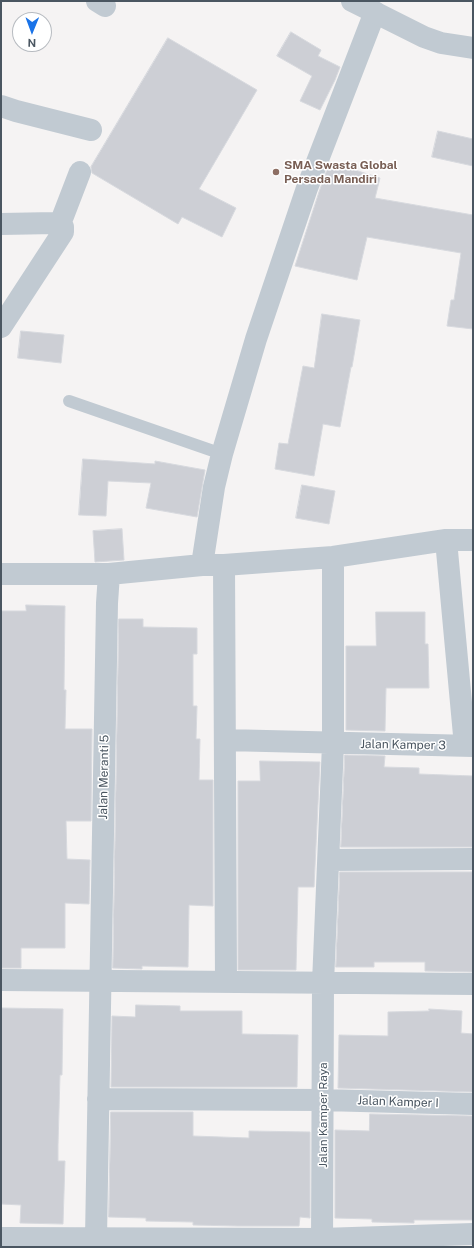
<!DOCTYPE html>
<style>
body{margin:0}
#map{position:relative;width:474px;height:1248px;overflow:hidden;background:#f5f3f3;font-family:"Public Sans",sans-serif}
canvas{display:block}
.frame{position:absolute;inset:0;border:2px solid #4a5661;pointer-events:none}
.north{position:absolute;left:12px;top:12px;width:40px;height:40px;box-sizing:border-box;background:#fff;border:1px solid #b7bbc0;border-radius:50%;rotate:181deg;font-size:11px;font-weight:700;line-height:16px;text-align:center;color:#4a5661}
.north::after{content:'';display:block;margin:auto;width:14px;height:18px;background:#1a73e8;clip-path:polygon(50% 0,100% 100%,50% 72%,0 100%)}
</style>
<div id="map">
<canvas width="474" height="1248"></canvas>
<div class="frame"></div>
<div class="north">N</div>
</div>
<script>
const g = document.querySelector('canvas').getContext('2d');
g.lineJoin = 'round';
function fill(path, color) {
  g.fillStyle = color;
  g.fill(path, 'evenodd');
}
function strokePath(path, color, width, dash) {
  g.strokeStyle = color;
  g.lineWidth = width;
  g.lineCap = dash ? 'butt' : 'round';
  g.setLineDash(dash || []);
  g.stroke(path);
}
function write(font, color, halo, rows, align = 'center') {
  g.font = font + ' "Public Sans",sans-serif';
  g.lineWidth = 3;
  g.setLineDash([]);
  g.textBaseline = 'middle';
  g.strokeStyle = halo;
  g.fillStyle = color;
  for (const [text, x, y, turn = 0] of rows) {
    g.save();
    g.translate(x, y);
    g.rotate((+turn || 0) * Math.PI / 180);
    g.textAlign = isNaN(turn) ? turn : align;
    if (halo) g.strokeText(text, 0, 0);
    g.fillText(text, 0, 0);
    g.restore();
  }
}
const building = new Path2D(`
 M 291,32 L 321,50 L 318,56 L 340,67 L 335,80 L 320,110 L 300,101 L 312,76 L 277,56 Z
 M 168,38 L 257,90 L 199,189 L 236,208 L 222,237 L 182,217 L 178,224 L 92,173 L 91,167 Z
 M 438,131 L 473,139 L 473,166 L 432,157 Z
 M 330,162 L 380,178 L 375,198 L 473,215 L 473,329 L 447,326 L 451,300 L 454,300 L 461,253 L 367,237 L 357,280 L 295,266 L 319,192 Z
 M 322,314 L 360,320 L 352,367 L 351,367 L 340,427 L 323,424 L 314,476 L 275,469 L 279,443 L 288,444 L 303,366 L 314,368 Z
 M 21,331 L 64,335 L 61,363 L 18,358 Z
 M 83,459 L 155,464 L 155,461 L 205,470 L 197,517 L 146,508 L 151,483 L 108,481 L 106,516 L 79,515 Z
 M 302,485 L 335,491 L 329,524 L 296,518 Z
 M 122,529 L 124,560 L 95,562 L 93,531 Z
 M 26,605 L 65,606 L 64,690 L 66,690 L 65,729 L 92,729 L 91,821 L 66,821 L 67,859 L 90,860 L 89,904 L 65,903 L 65,948 L 21,948 L 21,968 L 1,968 L 1,611 L 26,611 Z
 M 376,612 L 425,612 L 425,644 L 428,644 L 429,688 L 386,688 L 385,731 L 346,730 L 346,646 L 376,646 Z
 M 119,619 L 143,619 L 143,627 L 197,628 L 197,654 L 193,654 L 193,706 L 197,706 L 196,739 L 200,739 L 199,780 L 213,780 L 213,906 L 189,905 L 188,967 L 142,966 L 142,969 L 113,968 Z
 M 345,755 L 385,756 L 384,767 L 419,768 L 419,774 L 473,776 L 473,847 L 341,847 Z
 M 260,761 L 320,762 L 314,887 L 298,887 L 296,970 L 238,970 L 238,781 L 260,781 Z
 M 340,872 L 473,872 L 473,972 L 425,971 L 425,962 L 374,962 L 374,967 L 336,967 Z
 M 136,1005 L 180,1006 L 180,1011 L 242,1011 L 242,1034 L 298,1035 L 297,1087 L 111,1087 L 112,1016 L 135,1017 Z
 M 1,1008 L 63,1009 L 62,1075 L 60,1075 L 58,1145 L 58,1161 L 65,1161 L 63,1224 L 20,1223 L 21,1205 L 1,1204 Z
 M 429,1009 L 462,1011 L 461,1033 L 473,1034 L 473,1092 L 338,1088 L 339,1035 L 388,1036 L 388,1012 L 429,1011 Z
 M 111,1112 L 193,1112 L 193,1136 L 249,1138 L 249,1131 L 310,1132 L 310,1218 L 300,1217 L 299,1226 L 238,1226 L 193,1225 L 193,1222 L 146,1221 L 146,1218 L 109,1217 Z
 M 370,1114 L 473,1116 L 473,1220 L 414,1220 L 414,1223 L 372,1222 L 372,1219 L 335,1218 L 335,1130 L 369,1131 Z`);
const service = new Path2D(`
 M 69,401 L 222,454`);
const minor = new Path2D(`
 M 97,1 L 105,6
 M 1,106 L 16,111 L 91,130
 M 1,224 L 55,223 L 60,224 L 63,227 L 63,232 L 1,327
 M 60,224 L 80,172
 M 446,540 L 465,746
 M 202,565 L 214,487 L 222,454 L 256,339 L 307,188 L 375,12
 M 224,565 L 226,982
 M 1,574 L 109,574 L 202,565 L 224,565 L 333,557 L 446,540 L 473,540
 M 225,740 L 473,746
 M 329,860 L 473,859
 M 1,980 L 473,984
 M 98,1099 L 323,1100 L 473,1104
 M 1,1238 L 322,1239 L 473,1234
 M 96,1238 L 107,603 L 109,574
 M 322,1247 L 323,983 L 333,744 L 333,557`);
const tertiary = new Path2D(`
 M 352,1 L 424,37 L 441,43 L 473,48`);
const markers = [
 [276,172,4,"#8d6e63"]
];
const educationNames = [
 ["SMA Swasta Global",284,165],
 ["Persada Mandiri",284,179]
];
const streetNames = [
 ["Jalan Kamper 3",403,745,1],
 ["Jalan Meranti 5",104,777,-89],
 ["Jalan Kamper I",398,1102,2],
 ["Jalan Kamper Raya",323,1115,-90]
];
fill(building, '#cdcfd5');
strokePath(building, '#d7d9de', 1);
strokePath(service, '#c1cad2', 12);
strokePath(minor, '#c1cad2', 22);
strokePath(tertiary, '#c1cad2', 22);
for (const [x, y, r, color] of markers) {
  const dot = new Path2D();
  dot.arc(x, y, r, 0, 2 * Math.PI);
  g.fillStyle = color;
  g.fill(dot);
  strokePath(dot, '#fff', 1.5);
}
write('bold 12px', '#785e54', '#fff', educationNames, 'left');
write('12px', '#4a5661', '#fff', streetNames);
</script>
